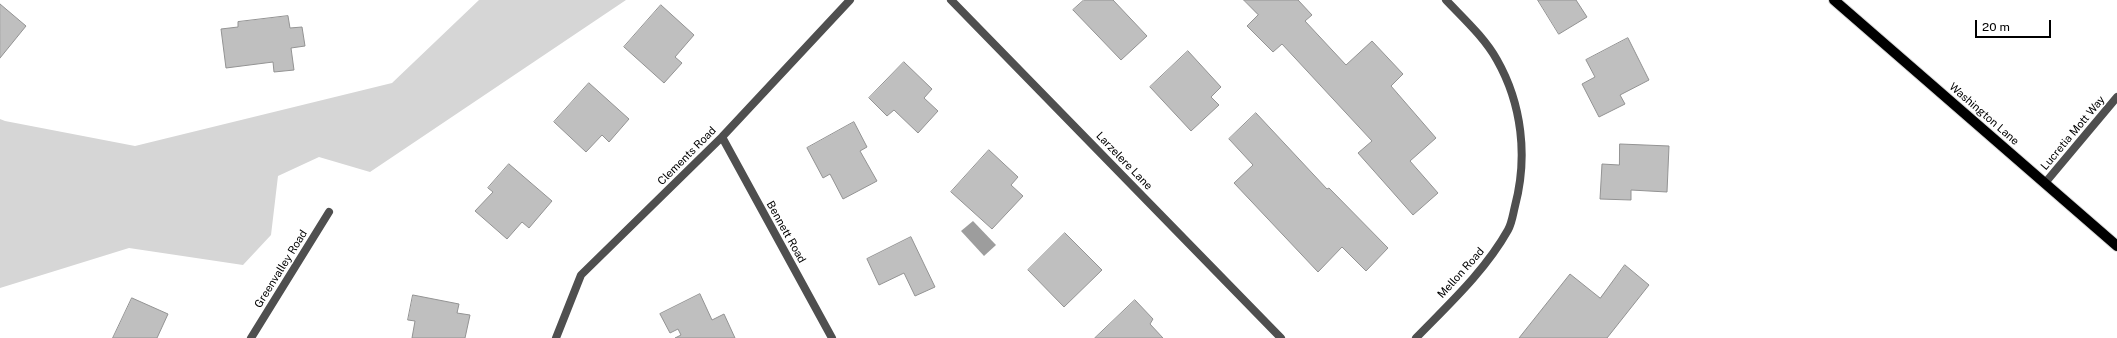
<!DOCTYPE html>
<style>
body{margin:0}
#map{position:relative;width:2117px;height:338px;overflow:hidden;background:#fff;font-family:"Public Sans",sans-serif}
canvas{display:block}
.scale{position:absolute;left:1975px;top:20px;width:76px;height:18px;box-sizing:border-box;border:2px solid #000;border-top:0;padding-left:5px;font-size:12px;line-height:14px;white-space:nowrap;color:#000;-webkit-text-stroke:3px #fff;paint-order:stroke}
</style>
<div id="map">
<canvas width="2117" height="338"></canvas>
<div class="scale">20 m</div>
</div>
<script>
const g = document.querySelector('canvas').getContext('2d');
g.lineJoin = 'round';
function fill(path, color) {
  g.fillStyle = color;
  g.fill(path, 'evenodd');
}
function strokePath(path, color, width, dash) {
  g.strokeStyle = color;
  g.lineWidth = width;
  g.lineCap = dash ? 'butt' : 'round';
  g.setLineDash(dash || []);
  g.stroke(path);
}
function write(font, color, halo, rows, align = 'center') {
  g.font = font + ' "Public Sans",sans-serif';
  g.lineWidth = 3;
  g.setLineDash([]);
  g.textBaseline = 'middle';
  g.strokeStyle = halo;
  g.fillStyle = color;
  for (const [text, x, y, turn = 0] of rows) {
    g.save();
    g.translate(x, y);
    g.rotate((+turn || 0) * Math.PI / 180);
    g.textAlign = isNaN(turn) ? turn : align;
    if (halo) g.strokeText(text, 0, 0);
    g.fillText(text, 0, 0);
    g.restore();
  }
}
const green = new Path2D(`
 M 479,0 L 626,0 L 370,172 L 319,157 L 278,176 L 271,235 L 243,265 L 129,248 L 0,288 L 0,119 L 5,121 L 135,146 L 392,83 Z`);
const water = new Path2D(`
 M 973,221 L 996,245 L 984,256 L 961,231 Z`);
const building = new Path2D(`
 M 1084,0 L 1113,0 L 1147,36 L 1121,60 L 1073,10 Z
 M 1244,0 L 1298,0 L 1312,15 L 1305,21 L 1346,65 L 1372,41 L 1403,74 L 1391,86 L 1436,138 L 1410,161 L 1438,193 L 1413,215 L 1358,153 L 1372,141 L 1282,44 L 1273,52 L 1247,26 L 1258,15 Z
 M 1538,0 L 1576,0 L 1587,17 L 1559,34 Z
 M 0,4 L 26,26 L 0,58 Z
 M 661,5 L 694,35 L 675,57 L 682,63 L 664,83 L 624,47 Z
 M 288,16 L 290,28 L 302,27 L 305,46 L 291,48 L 294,70 L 274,72 L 273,62 L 226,68 L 221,29 L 238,27 L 238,22 Z
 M 1628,38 L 1649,80 L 1620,95 L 1625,104 L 1599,117 L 1582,84 L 1595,77 L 1586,60 Z
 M 1188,51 L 1221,87 L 1211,97 L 1219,105 L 1191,131 L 1150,87 Z
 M 904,62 L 932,89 L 924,98 L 938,111 L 918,133 L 894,110 L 887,116 L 869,98 Z
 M 589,83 L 629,119 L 609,142 L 602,135 L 586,152 L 554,122 Z
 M 1256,113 L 1327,189 L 1329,188 L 1388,248 L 1366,271 L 1342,247 L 1318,272 L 1234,183 L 1253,165 L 1229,139 Z
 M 854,122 L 867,147 L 860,151 L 877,181 L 843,199 L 830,174 L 823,178 L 807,148 Z
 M 1620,144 L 1669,146 L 1667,192 L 1631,190 L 1631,200 L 1600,199 L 1602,164 L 1619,165 Z
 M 989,150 L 1018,177 L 1011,185 L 1023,196 L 992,229 L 951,192 Z
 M 509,164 L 552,201 L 529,228 L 522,222 L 507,239 L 475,211 L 493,192 L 488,188 Z
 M 1065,233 L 1102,270 L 1064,307 L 1028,270 Z
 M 911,237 L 935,287 L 915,296 L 904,273 L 879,285 L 867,259 Z
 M 1625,265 L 1649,285 L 1607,338 L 1519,338 L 1570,274 L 1600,298 Z
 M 700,294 L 712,320 L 724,314 L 735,338 L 675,338 L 681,335 L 678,329 L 670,333 L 660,314 Z
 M 413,295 L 459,304 L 457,313 L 470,315 L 465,338 L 412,338 L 415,321 L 408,320 Z
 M 132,298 L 168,314 L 157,338 L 113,338 Z
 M 1135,300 L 1153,319 L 1150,324 L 1163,338 L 1095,338 Z`);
const street = new Path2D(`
 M 951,0 L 1281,338
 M 722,137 L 832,338
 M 2045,183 L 2117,97
 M 251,338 L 329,212
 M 556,338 L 581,275 L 722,137 L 850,0
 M 1416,338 C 1449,304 1485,271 1508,230 C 1512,223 1513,214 1515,206 C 1528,157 1522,104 1497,60 C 1485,38 1463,18 1446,0`);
const primary = new Path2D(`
 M 1834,0 L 2117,246`);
const streetNames = [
 ["Washington Lane",1984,114,41],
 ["Lucretia Mott Way",2073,133,-50],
 ["Clements Road",687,156,-45],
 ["Larzelere Lane",1124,161,46],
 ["Bennett Road",786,232,61],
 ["Greenvalley Road",281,269,-58],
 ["Mellon Road",1461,273,-48]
];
fill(green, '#d6d6d6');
fill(water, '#9d9d9d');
fill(building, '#bfbfbf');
strokePath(building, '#939393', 1);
strokePath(primary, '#dbdbdb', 12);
strokePath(street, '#4f4f4f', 8);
strokePath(primary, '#000', 10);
write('11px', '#000', '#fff', streetNames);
</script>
